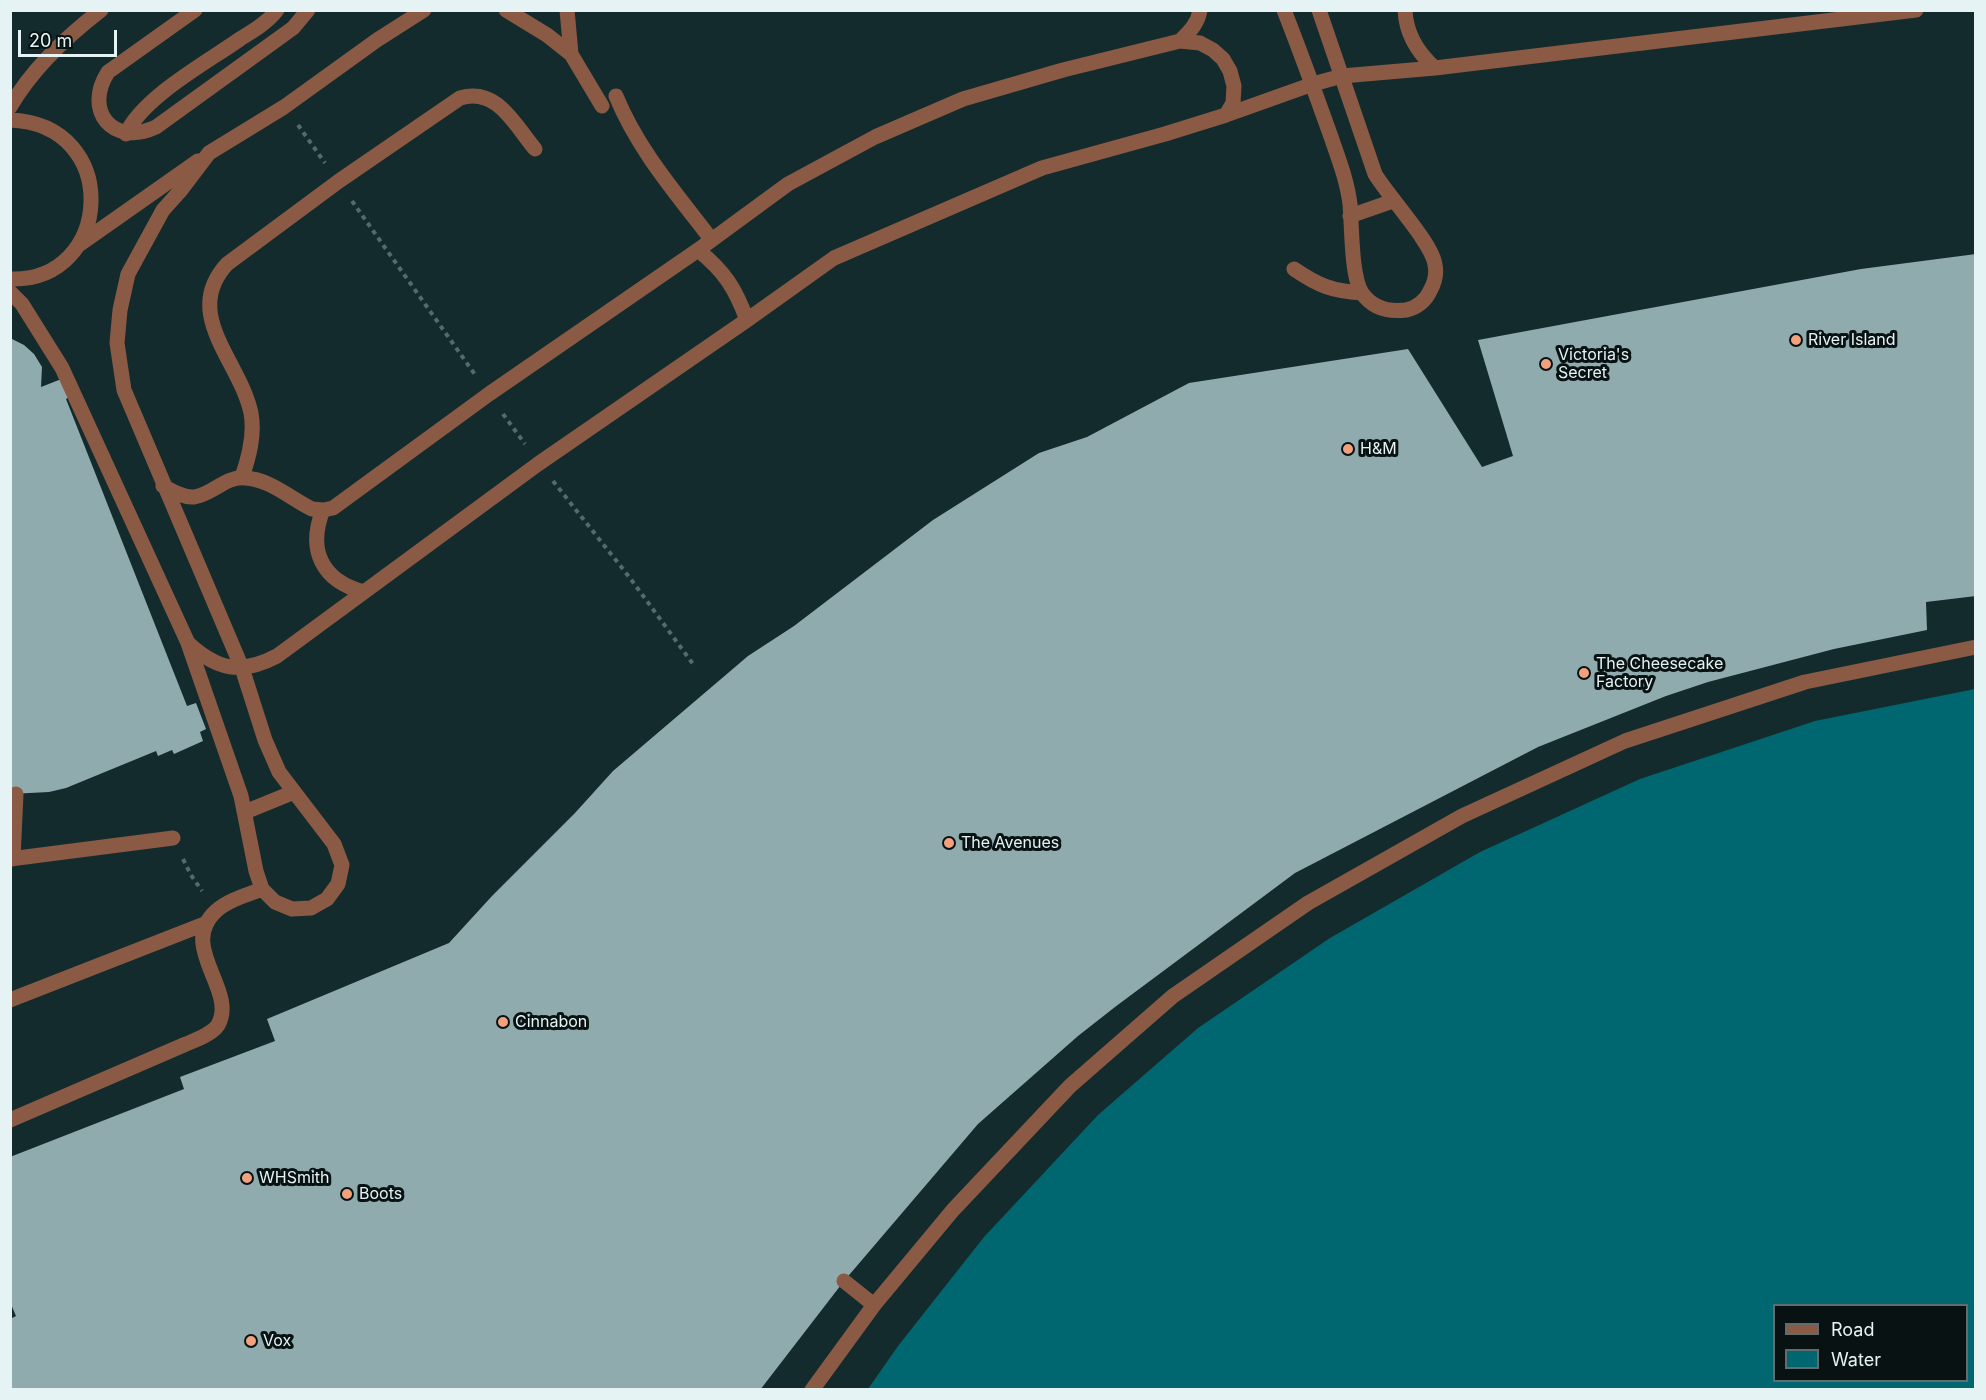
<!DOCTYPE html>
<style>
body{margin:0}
#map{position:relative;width:1986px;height:1400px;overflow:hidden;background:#142b2e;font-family:Inter,sans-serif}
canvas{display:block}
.frame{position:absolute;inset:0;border:12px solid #e5f3f4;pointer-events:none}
.legend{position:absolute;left:1773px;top:1304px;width:195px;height:78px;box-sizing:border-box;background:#081213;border:2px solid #606c6d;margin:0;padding:8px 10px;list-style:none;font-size:18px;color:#e5f3f4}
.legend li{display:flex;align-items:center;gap:12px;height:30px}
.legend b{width:30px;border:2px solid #606c6d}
.scale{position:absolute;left:18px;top:30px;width:99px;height:27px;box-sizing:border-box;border:3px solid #e5f3f4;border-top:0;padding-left:8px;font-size:18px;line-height:21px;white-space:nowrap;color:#e5f3f4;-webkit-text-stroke:4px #081213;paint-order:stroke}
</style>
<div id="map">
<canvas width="1986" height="1400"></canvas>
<div class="frame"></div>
<ul class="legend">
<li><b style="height:8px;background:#8b5a44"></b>Road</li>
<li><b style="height:16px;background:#00666f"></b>Water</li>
</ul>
<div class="scale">20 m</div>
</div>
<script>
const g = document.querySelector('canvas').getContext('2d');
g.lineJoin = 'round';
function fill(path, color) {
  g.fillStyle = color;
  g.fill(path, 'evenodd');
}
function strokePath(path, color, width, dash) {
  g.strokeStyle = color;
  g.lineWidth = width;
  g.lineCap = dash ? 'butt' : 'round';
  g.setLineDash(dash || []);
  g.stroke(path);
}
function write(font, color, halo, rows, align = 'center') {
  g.font = font + ' Inter,sans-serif';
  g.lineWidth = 6;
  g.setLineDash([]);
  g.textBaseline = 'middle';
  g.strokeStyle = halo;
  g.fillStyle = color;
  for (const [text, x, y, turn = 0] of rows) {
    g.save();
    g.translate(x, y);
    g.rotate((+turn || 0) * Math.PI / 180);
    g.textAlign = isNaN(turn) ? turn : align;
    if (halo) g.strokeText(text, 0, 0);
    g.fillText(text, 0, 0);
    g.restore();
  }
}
const water = new Path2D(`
 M 1975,689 L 1975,1389 L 868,1389 L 898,1346 L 984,1237 L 1098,1115 L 1198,1028 L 1330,938 L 1480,852 L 1640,779 L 1815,721 ZM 1774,1306 L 1966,1306 L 1966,1380 L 1774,1380 Z`);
const building = new Path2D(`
 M 1976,254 L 1976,596 L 1926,602 L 1927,630 L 1834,649 L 1708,682 L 1666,696 L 1538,747 L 1295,873 L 1115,1007 L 1078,1036 L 978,1124 L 844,1281 L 760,1390 L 10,1390 L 10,1319 L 16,1316 L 10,1302 L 10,1157 L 184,1089 L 180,1077 L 275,1041 L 267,1019 L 449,943 L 492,896 L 575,813 L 613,771 L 748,656 L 794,626 L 933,520 L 1039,453 L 1087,437 L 1189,383 L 1408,349 L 1482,467 L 1513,456 L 1478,340 L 1861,269 Z
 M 10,338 L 24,345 L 34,354 L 42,367 L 41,387 L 64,378 L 71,396 L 66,399 L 187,706 L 196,703 L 206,729 L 200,732 L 203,741 L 174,754 L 172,750 L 158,756 L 156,751 L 66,788 L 49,792 L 10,794 Z`);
const path = new Path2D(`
 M 298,125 L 325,163
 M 352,201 L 476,376
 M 503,414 L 525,444
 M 553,481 L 630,578 L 693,664
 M 183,859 L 191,875 L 202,891`);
const lane = new Path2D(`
 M 195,10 L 108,72 C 83,111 113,147 156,127 L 293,28 L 308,10
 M 506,10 L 547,35 L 571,54 L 602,106
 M 567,10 L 571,54
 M 1284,10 C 1300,51 1315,92 1330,134 C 1338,157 1347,180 1350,204 C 1352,225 1351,277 1362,293 C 1373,309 1390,312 1406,310 C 1417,308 1426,300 1430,291 C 1435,282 1437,274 1435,265 C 1433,244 1388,196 1375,174 L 1319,10
 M 1405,10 C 1406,34 1418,53 1435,68
 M 1180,41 C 1189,32 1198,24 1200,10
 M 616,96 C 638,150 676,193 711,239
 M 10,107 C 32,69 66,37 101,10
 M 10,120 C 123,124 113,283 10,279
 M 126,134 C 143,97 206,63 240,39 C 253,31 267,23 277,10
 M 1350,216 L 1393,201
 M 80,244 L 198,161
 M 698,250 C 725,272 735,288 747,320
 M 1294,269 C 1319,286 1332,291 1362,293
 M 10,292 L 22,304 L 62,368 L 188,643 L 241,796 L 256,871 L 262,889 L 275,902 L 292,909 L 311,908 L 327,899 L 338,884 L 342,865 L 334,844 L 279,772 L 265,740 L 242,668 L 124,390 L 117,343 L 120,310 L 128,274 L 163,210 L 181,190 L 209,153 L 284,107 L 377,40 L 424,10
 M 242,477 C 249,457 255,435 251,413 C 240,361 181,314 227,264 L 339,181 L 460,98 C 497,87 514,124 535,149
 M 163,486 C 172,491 183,498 194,497 C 212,495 225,476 245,478 C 270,479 291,499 312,509 L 323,510 L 333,508 L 489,394 L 698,250 L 788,184 L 875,137 L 963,99 L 1063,70 L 1180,41 L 1200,43 L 1213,50 L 1223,59 L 1230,71 L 1234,86 L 1233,103 L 1226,115
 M 323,510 C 307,550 322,581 364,592
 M 188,643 C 217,670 241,675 277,656 L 538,464 L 747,320 L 834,258 L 1042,168 L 1165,134 L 1226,115 L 1313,84 L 1342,76 L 1435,68 L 1916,10
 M 245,812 L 294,792
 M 10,859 L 173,838
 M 13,859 L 16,794
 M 10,1000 L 207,923
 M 10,1120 L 186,1044 C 196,1040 212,1034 218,1025 C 238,990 177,947 216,911 C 228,900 247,895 262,889`);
const street = new Path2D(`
 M 844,1281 L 874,1305
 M 812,1390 L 874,1305 L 953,1210 L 1070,1086 L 1173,996 L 1308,903 L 1462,816 L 1625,741 L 1805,682 L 1976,647`);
const markers = [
 [1796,340,6,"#f1a17d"],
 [1546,364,6,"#f1a17d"],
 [1348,449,6,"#f1a17d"],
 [1584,673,6,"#f1a17d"],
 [949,843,6,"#f1a17d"],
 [503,1022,6,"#f1a17d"],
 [247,1178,6,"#f1a17d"],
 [347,1194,6,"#f1a17d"],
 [251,1341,6,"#f1a17d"]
];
const poiNames = [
 ["River Island",1808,340],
 ["Victoria's",1558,355],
 ["Secret",1558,373],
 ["H&M",1360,449],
 ["The Cheesecake",1596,664],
 ["Factory",1596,682],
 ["The Avenues",961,843],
 ["Cinnabon",515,1022],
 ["WHSmith",259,1178],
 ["Boots",359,1194],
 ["Vox",263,1341]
];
fill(water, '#00666f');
fill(building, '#90abae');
strokePath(path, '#556a6c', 4, [4.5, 4.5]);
strokePath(lane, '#8b5a44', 15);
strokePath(street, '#8b5a44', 15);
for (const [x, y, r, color] of markers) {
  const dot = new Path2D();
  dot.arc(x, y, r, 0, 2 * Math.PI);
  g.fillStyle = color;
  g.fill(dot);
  strokePath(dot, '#081213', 2);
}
write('16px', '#e5f3f4', '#081213', poiNames, 'left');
</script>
